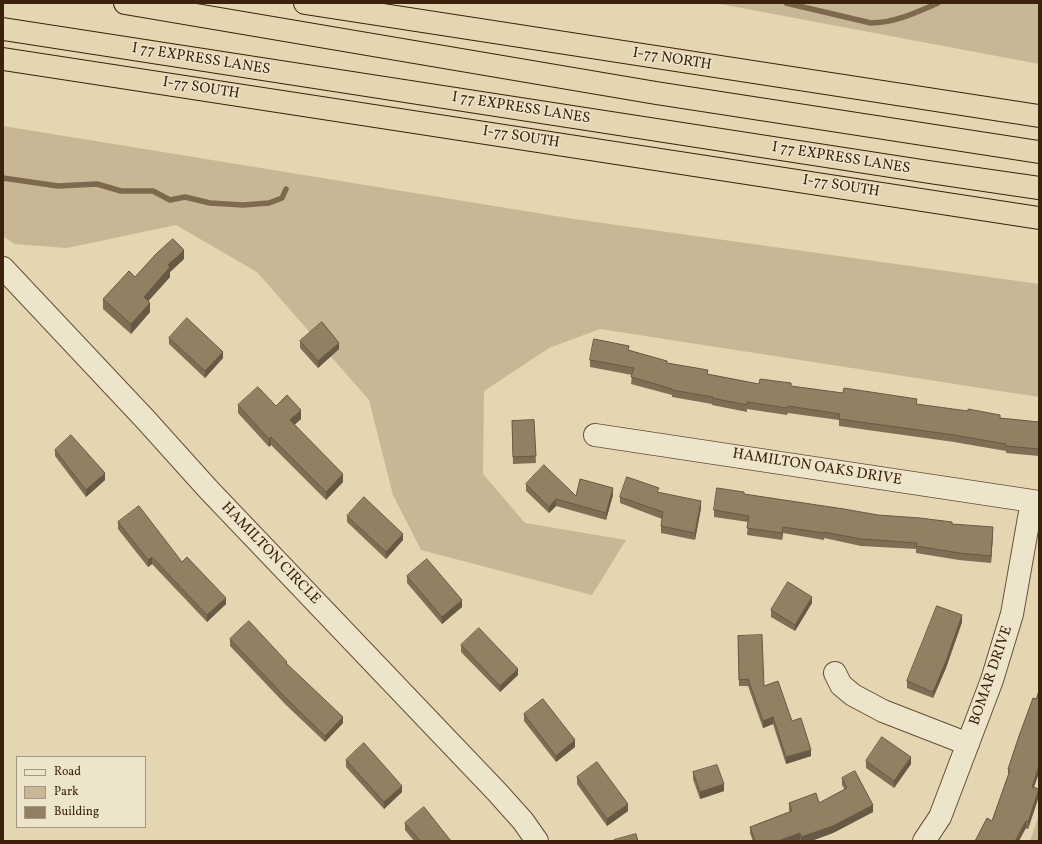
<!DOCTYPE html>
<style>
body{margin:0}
#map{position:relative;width:1042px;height:844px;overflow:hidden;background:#e4d6b1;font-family:Vollkorn,serif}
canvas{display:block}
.frame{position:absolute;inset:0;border:4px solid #3a220c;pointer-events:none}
.legend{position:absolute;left:16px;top:756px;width:130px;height:72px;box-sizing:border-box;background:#ede4cc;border:1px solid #a5967f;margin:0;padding:5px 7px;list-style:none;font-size:12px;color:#3a220c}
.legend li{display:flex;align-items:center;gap:8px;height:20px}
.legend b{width:20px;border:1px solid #a5967f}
</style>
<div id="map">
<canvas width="1042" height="844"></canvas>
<div class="frame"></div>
<ul class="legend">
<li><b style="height:5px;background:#ede4cc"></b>Road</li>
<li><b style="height:11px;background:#c7b795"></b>Park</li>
<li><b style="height:11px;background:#928062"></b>Building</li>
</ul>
</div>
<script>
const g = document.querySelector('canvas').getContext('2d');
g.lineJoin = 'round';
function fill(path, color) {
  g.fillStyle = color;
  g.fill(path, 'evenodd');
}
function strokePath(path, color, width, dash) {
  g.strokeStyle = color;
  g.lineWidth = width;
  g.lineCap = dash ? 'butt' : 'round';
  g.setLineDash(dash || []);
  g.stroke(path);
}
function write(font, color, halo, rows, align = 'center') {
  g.font = font + ' Vollkorn,serif';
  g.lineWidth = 3;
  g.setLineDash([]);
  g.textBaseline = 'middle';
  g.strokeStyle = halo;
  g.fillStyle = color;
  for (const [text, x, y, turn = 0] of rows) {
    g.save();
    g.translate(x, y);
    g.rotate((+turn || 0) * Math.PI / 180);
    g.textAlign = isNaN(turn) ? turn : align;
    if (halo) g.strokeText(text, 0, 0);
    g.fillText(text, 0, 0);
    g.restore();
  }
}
const green = new Path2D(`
 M 715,3 L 1039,3 L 1039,64 Z
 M 3,126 L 574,219 L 1039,284 L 1039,397 L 600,329 L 549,348 L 484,391 L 483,474 L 525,523 L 626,540 L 592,595 L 421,550 L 393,495 L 369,400 L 257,272 L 176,225 L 67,248 L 14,244 L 3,236 Z
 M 1039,815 L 1039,841 L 1030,841 Z`);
const stream = new Path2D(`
 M 786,3 L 871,23 C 895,23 917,12 938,3
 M 3,178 L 58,186 L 97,184 L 121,191 L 153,191 L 170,200 L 185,197 L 210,203 L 243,205 L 269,203 L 282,198 L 286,189`);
const minor = new Path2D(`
 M 3,268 L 145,419 L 208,489 L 497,792 L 523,821 L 537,841
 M 595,435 L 1039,502
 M 835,673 L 841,685 L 853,695 L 883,711 L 968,744
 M 924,841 L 940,817 L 992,680 L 1012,614 L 1032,501`);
const highway = new Path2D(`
 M 125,3 L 656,93 L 1039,152
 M 305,3 L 1039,116
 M 3,29 L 929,172 L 1039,188
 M 3,59 L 1039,218`);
const wall = new Path2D(`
 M 184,259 L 170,272 L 170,277 L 148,301 L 150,312 L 131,334 L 103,309 L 103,299 L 135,277 Z
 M 169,338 L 223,358 L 205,378 L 169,344 Z
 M 300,341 L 339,349 L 318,368 L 300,348 Z
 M 629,350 L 667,363 L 708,374 L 759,384 L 791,386 L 917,404 L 1000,418 L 1039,422 L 1039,456 L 1006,453 L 1006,451 L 954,442 L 839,426 L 839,420 L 788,413 L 787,415 L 747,409 L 747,412 L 712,405 L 712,404 L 672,397 L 672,395 L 631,384 L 632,375 L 590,367 L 590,360 Z
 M 238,405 L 276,406 L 301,419 L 294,425 L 343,482 L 326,500 L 271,445 L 269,447 L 238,413 Z
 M 534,420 L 536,463 L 513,464 L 512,421 Z
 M 55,450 L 105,480 L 86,497 L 55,456 Z
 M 526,484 L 576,496 L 613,495 L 606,520 L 556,506 L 549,513 L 526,491 Z
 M 659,493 L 701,508 L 695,540 L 661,533 L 661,526 L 662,519 L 620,503 L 620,497 Z
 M 744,494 L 878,515 L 952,524 L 993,534 L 991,563 L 959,560 L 916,553 L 916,549 L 861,546 L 824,538 L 824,540 L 783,533 L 782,540 L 747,535 L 748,522 L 714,517 L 714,510 Z
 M 347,516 L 403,540 L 386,559 L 347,522 Z
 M 118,522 L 182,562 L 226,604 L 207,622 L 152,564 L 148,567 L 118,529 Z
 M 407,576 L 462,607 L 442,624 L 407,583 Z
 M 812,603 L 795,631 L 771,617 L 771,610 Z
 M 962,622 L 946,668 L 933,698 L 907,688 L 907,681 Z
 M 230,639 L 287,665 L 343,723 L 325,742 L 286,705 L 230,646 Z
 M 738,642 L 764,686 L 792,721 L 811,756 L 786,764 L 773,724 L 763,728 L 748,686 L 739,686 Z
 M 461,645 L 518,675 L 500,692 L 461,652 Z
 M 524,714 L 575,747 L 556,762 L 524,721 Z
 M 1019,736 L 1034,787 L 1039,789 L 1039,796 L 1028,829 L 992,821 L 1008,776 L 1008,769 Z
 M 346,760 L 402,792 L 384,809 L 346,767 Z
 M 866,761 L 911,764 L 894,788 L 866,768 Z
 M 693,772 L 724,791 L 700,799 L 693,779 Z
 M 577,777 L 628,811 L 607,826 L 577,784 Z
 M 842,778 L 873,812 L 833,833 L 811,841 L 800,841 L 800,840 L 796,841 L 753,841 L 750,833 L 750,827 L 790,812 L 789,810 L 789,803 L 819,803 L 845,790 L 842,785 Z
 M 405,823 L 451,841 L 414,841 L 405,830 Z`);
const shadedWall = new Path2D(`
 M 184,250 L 184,259 L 170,272 L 170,277 L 144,306 L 144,297 L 168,265 Z
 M 150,303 L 150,312 L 131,334 L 131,324 Z
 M 339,343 L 339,349 L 318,368 L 318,361 Z
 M 223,352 L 223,358 L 205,378 L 205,371 Z
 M 301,410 L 301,419 L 290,429 L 290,420 Z
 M 271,437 L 271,445 L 269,447 L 269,439 Z
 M 105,473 L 105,480 L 86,497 L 86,490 Z
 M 343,474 L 343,482 L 326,500 L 326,492 Z
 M 613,488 L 613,495 L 606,520 L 606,513 Z
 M 556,499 L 556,506 L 549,513 L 549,507 Z
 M 701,501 L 701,508 L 695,540 L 695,533 Z
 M 783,527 L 783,533 L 782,540 L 782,533 Z
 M 993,527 L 993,534 L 991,563 L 991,556 Z
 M 403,534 L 403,540 L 386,559 L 386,552 Z
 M 152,557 L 152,564 L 148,567 L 148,560 Z
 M 812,597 L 812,603 L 795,631 L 795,625 Z
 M 226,598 L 226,604 L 207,622 L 207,615 Z
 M 462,600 L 462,607 L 442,624 L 442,617 Z
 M 962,615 L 962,622 L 946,668 L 933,698 L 933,692 Z
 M 518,669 L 518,675 L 500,692 L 500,686 Z
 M 343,717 L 343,723 L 325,742 L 325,736 Z
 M 773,717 L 773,724 L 763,728 L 763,721 Z
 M 575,740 L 575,747 L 556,762 L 556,756 Z
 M 811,750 L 811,756 L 786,764 L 786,757 Z
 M 911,757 L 911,764 L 894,788 L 894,781 Z
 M 1039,766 L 1039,773 L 1032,793 L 1032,787 Z
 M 724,784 L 724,791 L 700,799 L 700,792 Z
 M 402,786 L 402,792 L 384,809 L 384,802 Z
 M 1039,789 L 1039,796 L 1028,829 L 1028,822 Z
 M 628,804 L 628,811 L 607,826 L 607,819 Z
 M 873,805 L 873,812 L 833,833 L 811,841 L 801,841 L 801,837 Z
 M 1026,821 L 1026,828 L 1019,841 L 1015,841 Z
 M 800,833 L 800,840 L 796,841 L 778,841 Z`);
const building = new Path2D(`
 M 173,239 L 184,250 L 168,265 L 170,267 L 144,297 L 150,303 L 131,324 L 103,299 L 129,271 L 135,277 L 156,254 Z
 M 187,318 L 223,352 L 205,371 L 169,338 Z
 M 322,322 L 339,343 L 318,361 L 300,341 Z
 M 594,339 L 629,346 L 628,350 L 667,361 L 667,363 L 708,370 L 707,374 L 759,384 L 760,379 L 791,383 L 791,386 L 843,393 L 844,388 L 917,399 L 916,404 L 968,411 L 968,409 L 1000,415 L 1000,418 L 1039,422 L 1039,449 L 1006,446 L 1006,444 L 954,435 L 839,419 L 840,414 L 788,406 L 787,408 L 747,402 L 747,405 L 712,398 L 713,397 L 672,390 L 672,389 L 631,377 L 634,368 L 590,360 Z
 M 258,387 L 276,406 L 287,395 L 301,410 L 290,420 L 343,474 L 326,492 L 271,437 L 269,439 L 238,405 Z
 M 534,420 L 536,456 L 513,457 L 512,421 Z
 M 71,435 L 105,473 L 86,490 L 55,450 Z
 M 544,465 L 576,496 L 580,479 L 613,488 L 606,513 L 556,499 L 549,507 L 526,484 Z
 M 627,477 L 659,488 L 657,492 L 701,501 L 695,533 L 661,526 L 663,512 L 620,497 Z
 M 717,488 L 744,492 L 744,494 L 844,509 L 878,515 L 920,518 L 952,522 L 952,524 L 993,527 L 991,556 L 959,553 L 916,546 L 917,543 L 861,539 L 824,532 L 824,533 L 783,527 L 782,533 L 747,528 L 749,516 L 714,510 Z
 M 364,497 L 403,534 L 386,552 L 347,516 Z
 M 139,506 L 182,562 L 187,557 L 226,598 L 207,615 L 152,557 L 148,560 L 118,522 Z
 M 427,559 L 462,600 L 442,617 L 407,576 Z
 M 788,582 L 812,597 L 795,625 L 771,610 Z
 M 937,606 L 962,615 L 946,661 L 933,692 L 907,681 Z
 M 249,621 L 287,662 L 286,663 L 343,717 L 325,736 L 286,698 L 230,639 Z
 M 479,628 L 518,669 L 500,686 L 461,645 Z
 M 762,635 L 764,686 L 778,681 L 792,721 L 801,718 L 811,750 L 786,757 L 773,717 L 763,721 L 748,679 L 739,680 L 738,636 Z
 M 1039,691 L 1039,766 L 1032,787 L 1039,789 L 1028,822 L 1026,821 L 1015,841 L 975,841 L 987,818 L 992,821 L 1010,770 L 1008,769 L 1019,736 L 1033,698 L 1036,699 Z
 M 543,699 L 575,740 L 556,756 L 524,714 Z
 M 882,737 L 911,757 L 894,781 L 866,761 Z
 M 364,743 L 402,786 L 384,802 L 346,760 Z
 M 597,762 L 628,804 L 607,819 L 577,777 Z
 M 717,765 L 724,784 L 700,792 L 693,772 Z
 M 855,771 L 873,805 L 833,826 L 801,837 L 800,833 L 778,841 L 755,841 L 750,827 L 792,811 L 789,803 L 816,793 L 819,803 L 847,788 L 842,778 Z
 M 424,807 L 451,841 L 420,841 L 405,823 Z
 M 636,834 L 638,841 L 614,841 L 614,840 Z`);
const streetNames = [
 ["I 77 EXPRESS LANES",201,60,9],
 ["I-77 NORTH",672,60,9],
 ["I-77 SOUTH",201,89,9],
 ["I 77 EXPRESS LANES",521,109,9],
 ["I-77 SOUTH",521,138,9],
 ["I 77 EXPRESS LANES",841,159,9],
 ["I-77 SOUTH",841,187,9],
 ["HAMILTON OAKS DRIVE",817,468,9],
 ["HAMILTON CIRCLE",270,554,46],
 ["BOMAR DRIVE",992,676,-71]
];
fill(green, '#c7b795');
strokePath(stream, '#7d694d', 5.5);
strokePath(minor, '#644f35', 24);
strokePath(highway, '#3a220c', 24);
strokePath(minor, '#ede4cc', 22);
strokePath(highway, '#e4d6b1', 22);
fill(wall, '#7e6e54');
fill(shadedWall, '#665a45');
fill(building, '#928062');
strokePath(building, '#665a45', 1);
write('15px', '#3a220c', '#ede4cc', streetNames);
</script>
